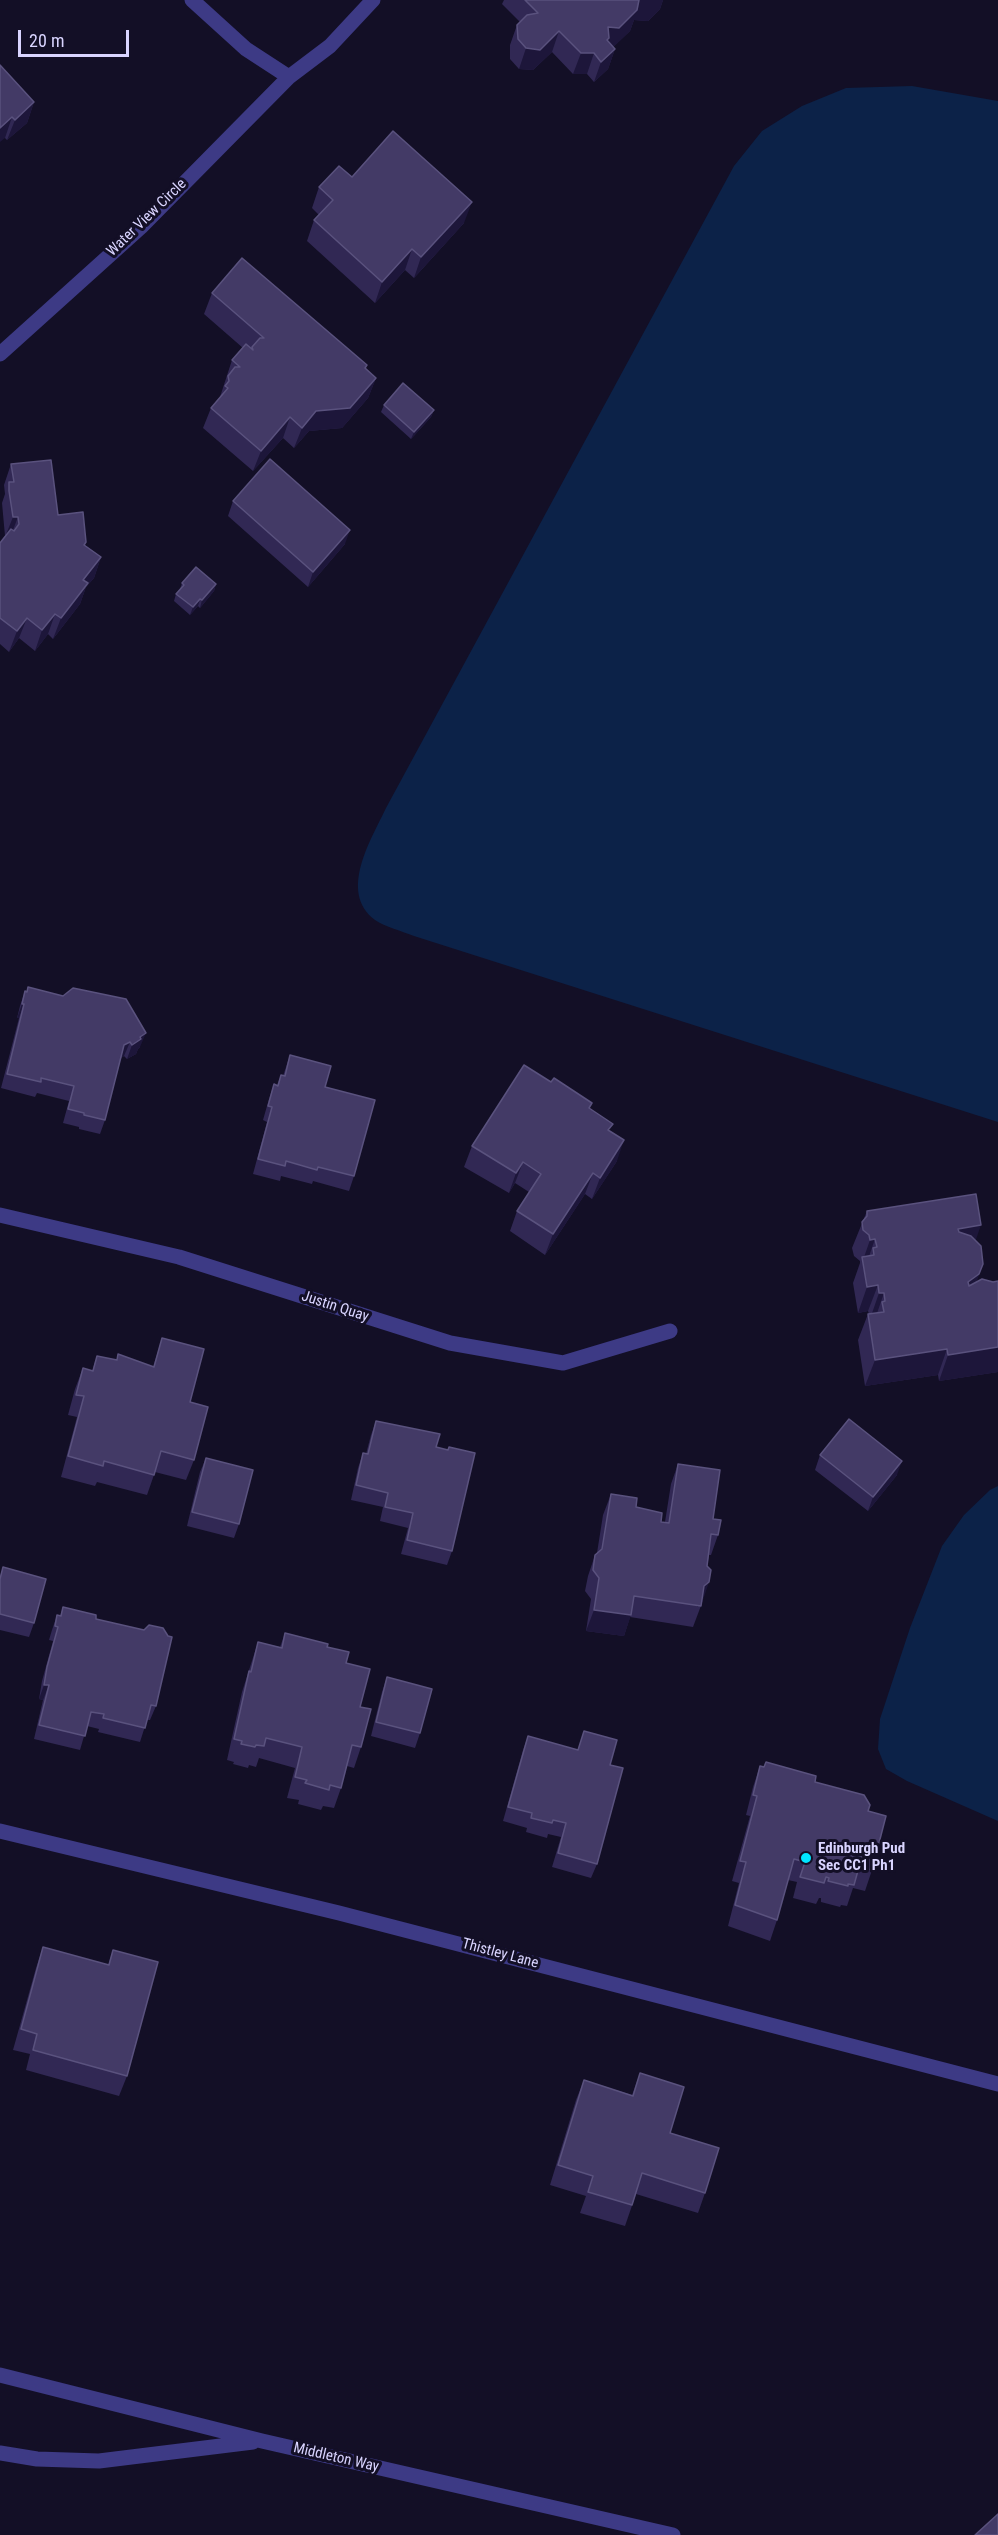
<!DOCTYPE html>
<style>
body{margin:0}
#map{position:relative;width:998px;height:2535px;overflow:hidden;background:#130f26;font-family:"Roboto Condensed",sans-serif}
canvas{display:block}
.scale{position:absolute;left:18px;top:30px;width:111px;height:27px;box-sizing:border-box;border:3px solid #d9d4ff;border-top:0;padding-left:8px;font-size:18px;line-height:21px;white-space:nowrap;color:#d9d4ff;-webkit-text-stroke:4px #130f26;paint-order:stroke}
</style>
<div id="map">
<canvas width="998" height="2535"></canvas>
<div class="scale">20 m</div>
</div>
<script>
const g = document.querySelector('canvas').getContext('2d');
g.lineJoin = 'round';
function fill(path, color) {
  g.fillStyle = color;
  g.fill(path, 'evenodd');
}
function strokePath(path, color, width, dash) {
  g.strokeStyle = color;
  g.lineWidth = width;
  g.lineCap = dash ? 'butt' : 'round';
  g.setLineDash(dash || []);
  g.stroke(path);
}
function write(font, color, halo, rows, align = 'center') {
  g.font = font + ' "Roboto Condensed",sans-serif';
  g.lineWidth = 6;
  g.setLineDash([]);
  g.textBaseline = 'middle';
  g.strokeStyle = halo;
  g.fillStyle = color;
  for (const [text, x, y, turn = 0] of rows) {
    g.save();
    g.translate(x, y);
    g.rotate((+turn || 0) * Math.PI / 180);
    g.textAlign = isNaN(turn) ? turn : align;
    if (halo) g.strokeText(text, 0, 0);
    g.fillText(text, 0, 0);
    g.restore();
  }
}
const water = new Path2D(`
 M 912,86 L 998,101 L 998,1122 L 414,936 C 402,931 385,927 375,920 C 338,892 371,840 386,808 L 734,166 L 762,131 L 802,106 L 846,88 Z
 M 998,1486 L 998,1821 L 907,1781 L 886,1769 L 878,1749 L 880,1719 L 910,1628 L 942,1546 L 964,1515 L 990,1490 Z`);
const minor = new Path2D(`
 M 192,0 L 246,49 L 289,77
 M 0,354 L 141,227 L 289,77 L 330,46 L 373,0
 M 0,1215 L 179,1257 L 450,1343 L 563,1363 L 670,1331
 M 0,1831 L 339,1913 L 998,2084
 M 0,2375 L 262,2441 L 673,2535
 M 0,2453 L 37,2459 L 99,2461 L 253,2442`);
const wall = new Path2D(`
 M 504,0 L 663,0 L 660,9 L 648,21 L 634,20 L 630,31 L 613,47 L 615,49 L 608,69 L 594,82 L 587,74 L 573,74 L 552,52 L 533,70 L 519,69 L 510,59 L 510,45 L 517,25 L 520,22 L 502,4 Z
 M 0,65 L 34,102 L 27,123 L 7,140 L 5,138 Z
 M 352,177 L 464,223 L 414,278 L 405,270 L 375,303 L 307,241 L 314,220 L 319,215 L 312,208 L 319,187 Z
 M 212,293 L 366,369 L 376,378 L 368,398 L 342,428 L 309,431 L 294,448 L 283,438 L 253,471 L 203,428 L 211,408 L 220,397 L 232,360 L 243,348 L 204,314 Z
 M 384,405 L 434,410 L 431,417 L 411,439 L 381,412 Z
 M 11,464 L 58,515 L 86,542 L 85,545 L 101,557 L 94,578 L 86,587 L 80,604 L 53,639 L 48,634 L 35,651 L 19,638 L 9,652 L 0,644 L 0,543 L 5,536 L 2,503 L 5,494 L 4,485 Z
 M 233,501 L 345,544 L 308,587 L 228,516 Z
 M 182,583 L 216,584 L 214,591 L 200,608 L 198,606 L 190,615 L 174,601 L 176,594 L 180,589 Z
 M 28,987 L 140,1047 L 138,1049 L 136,1054 L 127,1059 L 124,1056 L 121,1058 L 105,1120 L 100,1134 L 79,1129 L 79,1127 L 63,1123 L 69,1101 L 37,1093 L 35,1097 L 1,1088 L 19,1018 L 17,1018 L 20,1006 L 25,991 L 27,992 Z
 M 290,1055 L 325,1087 L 354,1176 L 349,1191 L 313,1181 L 312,1184 L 281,1176 L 280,1181 L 253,1174 L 267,1122 L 263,1120 L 269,1099 L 274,1084 L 277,1085 L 281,1075 L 283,1076 Z
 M 590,1109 L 610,1131 L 617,1161 L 592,1199 L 585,1194 L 545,1255 L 510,1231 L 517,1211 L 529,1192 L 515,1183 L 509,1193 L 464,1167 L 472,1146 Z
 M 867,1211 L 976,1241 L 977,1282 L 993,1282 L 998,1281 L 998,1372 L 939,1381 L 938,1375 L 865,1386 L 858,1340 L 868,1314 L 869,1314 L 868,1311 L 858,1313 L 853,1283 L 860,1263 L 860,1261 L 854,1256 L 852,1248 Z
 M 162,1338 L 190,1402 L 194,1460 L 186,1480 L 155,1472 L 147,1495 L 97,1482 L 95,1486 L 61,1477 L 77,1417 L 68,1415 L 75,1389 L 83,1368 L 92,1371 L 97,1356 L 116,1360 L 153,1367 Z
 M 376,1421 L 436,1447 L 452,1551 L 447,1565 L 401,1554 L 408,1528 L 380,1521 L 383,1507 L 351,1500 L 358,1468 L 363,1453 L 366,1454 L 371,1435 Z
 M 820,1455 L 897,1475 L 868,1511 L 815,1470 Z
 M 206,1458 L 239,1524 L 234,1538 L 187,1526 L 200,1472 Z
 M 678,1464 L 713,1519 L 718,1535 L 711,1555 L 709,1555 L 702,1603 L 693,1627 L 630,1617 L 624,1636 L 586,1631 L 591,1599 L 585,1591 L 588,1576 L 595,1555 L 597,1553 L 603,1515 L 611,1494 L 636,1507 L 661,1522 L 665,1522 L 671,1484 Z
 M 3,1567 L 34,1623 L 29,1637 L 0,1630 L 0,1576 Z
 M 63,1607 L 96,1619 L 156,1706 L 150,1720 L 147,1720 L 140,1742 L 98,1732 L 99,1729 L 87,1726 L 80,1750 L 34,1739 L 43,1700 L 39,1699 L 42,1681 L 53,1641 L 49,1640 L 52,1630 L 57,1615 L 60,1616 Z
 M 285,1633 L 327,1647 L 346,1663 L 360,1707 L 361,1747 L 354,1768 L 347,1766 L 341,1788 L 334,1808 L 323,1806 L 321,1810 L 298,1804 L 299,1800 L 287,1798 L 295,1768 L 259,1758 L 256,1767 L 249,1765 L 248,1768 L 233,1764 L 234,1762 L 227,1760 L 242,1692 L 258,1642 L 280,1647 Z
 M 387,1677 L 420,1733 L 415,1748 L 371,1736 L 382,1692 Z
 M 584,1731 L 610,1765 L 597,1864 L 591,1878 L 552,1867 L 561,1837 L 548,1834 L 547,1838 L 526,1832 L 527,1828 L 503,1821 L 523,1750 L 528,1736 L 578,1750 Z
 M 766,1762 L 815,1782 L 868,1811 L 872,1870 L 865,1891 L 853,1888 L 847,1906 L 841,1905 L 840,1907 L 821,1902 L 821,1898 L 819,1898 L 816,1904 L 793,1898 L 797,1882 L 788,1880 L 777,1920 L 770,1941 L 728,1926 L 739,1883 L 732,1881 L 750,1816 L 746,1815 L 753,1787 L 760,1766 L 764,1767 Z
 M 43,1947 L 108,1965 L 113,1950 L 127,2076 L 119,2096 L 26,2070 L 30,2054 L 13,2050 L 36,1968 Z
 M 640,2073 L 670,2133 L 705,2193 L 698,2213 L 636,2194 L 625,2226 L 580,2213 L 586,2196 L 550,2185 L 576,2100 L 584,2080 L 632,2095 Z`);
const shadedWall = new Path2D(`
 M 638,0 L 663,0 L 660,9 L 648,21 L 634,20 L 630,31 L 599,61 L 604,48 L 608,27 Z
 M 559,31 L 552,52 L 533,70 L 519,69 L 526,48 Z
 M 615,49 L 608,69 L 594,82 L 601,62 Z
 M 581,53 L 594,53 L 587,74 L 573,74 Z
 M 34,102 L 27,123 L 7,140 L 15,120 Z
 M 12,117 L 5,138 L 0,142 L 0,128 Z
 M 472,202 L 464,223 L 414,278 L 421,257 Z
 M 412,249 L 405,270 L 375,303 L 382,282 Z
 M 376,378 L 368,398 L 342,428 L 309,431 L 294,448 L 302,428 L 316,411 Z
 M 434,410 L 431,417 L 411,439 L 414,432 Z
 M 290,417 L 283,438 L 253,471 L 261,451 Z
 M 13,517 L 18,517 L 10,538 L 5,537 Z
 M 350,530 L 345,544 L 308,587 L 313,572 Z
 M 101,557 L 94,578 L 86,587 L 80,604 L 53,639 L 61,618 L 83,580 Z
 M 216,584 L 214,591 L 200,608 L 202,600 Z
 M 200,599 L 198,606 L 190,615 L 193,607 Z
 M 55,614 L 48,634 L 35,651 L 42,630 Z
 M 27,618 L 19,638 L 9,652 L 17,631 Z
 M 22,1004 L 24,1004 L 19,1018 L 17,1018 Z
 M 146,1033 L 140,1047 L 138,1049 L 136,1054 L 127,1059 L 132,1045 L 140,1037 Z
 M 130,1042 L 124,1056 L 119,1059 L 124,1045 Z
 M 624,1140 L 617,1161 L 592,1199 L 600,1178 Z
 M 523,1162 L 515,1183 L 509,1193 L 516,1173 Z
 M 593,1173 L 585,1194 L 545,1255 L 553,1234 Z
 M 981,1225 L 972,1251 L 949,1255 L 958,1229 Z
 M 875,1239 L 866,1265 L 863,1260 L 870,1240 Z
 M 983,1264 L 974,1289 L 969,1299 L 968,1282 Z
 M 878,1285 L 868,1311 L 858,1313 L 867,1287 Z
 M 879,1293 L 884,1293 L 875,1319 L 870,1319 Z
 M 998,1347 L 998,1372 L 939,1381 L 948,1355 Z
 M 947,1349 L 938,1375 L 865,1386 L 875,1360 Z
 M 902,1461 L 897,1475 L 868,1511 L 873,1497 Z
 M 709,1582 L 702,1603 L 697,1607 L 704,1586 Z
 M 594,1610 L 631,1615 L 624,1636 L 586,1631 Z
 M 44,1685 L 49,1685 L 43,1700 L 39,1699 Z`);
const building = new Path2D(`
 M 525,0 L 639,0 L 637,10 L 619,28 L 608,27 L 609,38 L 607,40 L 615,49 L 601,62 L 594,53 L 581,53 L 559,31 L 540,50 L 526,48 L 518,39 L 517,25 L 527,15 L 538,13 Z
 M 0,65 L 34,102 L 15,120 L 12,117 L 0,128 Z
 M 393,131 L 472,202 L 421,257 L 412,249 L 382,282 L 314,220 L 333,200 L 319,187 L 339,166 L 352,177 Z
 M 242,258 L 367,365 L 365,368 L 376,378 L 350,408 L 316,411 L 302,428 L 290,417 L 261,451 L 211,408 L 228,388 L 225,386 L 229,381 L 228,376 L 235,367 L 240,367 L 232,360 L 246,344 L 253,350 L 252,347 L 260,338 L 264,338 L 212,293 Z
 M 403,383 L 434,410 L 414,432 L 384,405 Z
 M 270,459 L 350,530 L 313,572 L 233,501 Z
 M 51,460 L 58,515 L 83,512 L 86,542 L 84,545 L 101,557 L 83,580 L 88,583 L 61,618 L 55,614 L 42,630 L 27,618 L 17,631 L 0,618 L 0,543 L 11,529 L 14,531 L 19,524 L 18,517 L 13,517 L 9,491 L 9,482 L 14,482 L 11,464 Z
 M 196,567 L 216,584 L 202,600 L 200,599 L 193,607 L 176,594 L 184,585 L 182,583 Z
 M 28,987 L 63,996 L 73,988 L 126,999 L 146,1033 L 140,1037 L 141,1039 L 132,1045 L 130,1042 L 124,1045 L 105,1120 L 84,1115 L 84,1113 L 68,1109 L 74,1086 L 41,1078 L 41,1082 L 7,1074 L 24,1004 L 22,1004 L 25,991 L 27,992 Z
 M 290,1055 L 331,1066 L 325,1087 L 375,1100 L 354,1176 L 318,1167 L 317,1170 L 286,1161 L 285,1166 L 258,1159 L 272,1107 L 268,1106 L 274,1084 L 278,1086 L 281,1075 L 285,1076 Z
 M 524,1065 L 551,1082 L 554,1078 L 592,1103 L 589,1108 L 613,1124 L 608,1130 L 624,1140 L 600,1178 L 593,1173 L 553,1234 L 517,1211 L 541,1174 L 523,1162 L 516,1173 L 472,1146 Z
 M 976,1194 L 981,1225 L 958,1229 L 959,1232 L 971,1236 L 981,1246 L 983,1264 L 979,1274 L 968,1282 L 969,1286 L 982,1279 L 993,1282 L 998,1281 L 998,1347 L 948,1355 L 947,1349 L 875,1360 L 868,1314 L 884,1312 L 882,1302 L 885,1301 L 884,1293 L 879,1293 L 878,1285 L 867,1287 L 862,1257 L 874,1255 L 873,1248 L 877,1247 L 875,1239 L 870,1240 L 869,1235 L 863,1230 L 862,1222 L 867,1216 L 867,1211 Z
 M 162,1338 L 204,1349 L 190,1402 L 208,1407 L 194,1460 L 161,1451 L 154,1475 L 104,1461 L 103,1466 L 68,1456 L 84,1396 L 76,1395 L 83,1368 L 93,1371 L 97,1356 L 117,1360 L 118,1354 L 154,1367 Z
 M 849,1419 L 902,1461 L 873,1497 L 820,1455 Z
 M 376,1421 L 440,1434 L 436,1447 L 448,1450 L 449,1447 L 475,1453 L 452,1551 L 407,1540 L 413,1513 L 385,1507 L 388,1493 L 356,1485 L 363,1453 L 368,1454 Z
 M 206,1458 L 253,1470 L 239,1524 L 192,1512 Z
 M 678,1464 L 720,1470 L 713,1519 L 721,1520 L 718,1535 L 711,1534 L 707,1566 L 711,1570 L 709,1582 L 704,1586 L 701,1606 L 634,1596 L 631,1615 L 594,1610 L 599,1578 L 593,1570 L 595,1555 L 602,1549 L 611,1494 L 637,1498 L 636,1507 L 662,1513 L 661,1522 L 669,1523 Z
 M 3,1567 L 46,1579 L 34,1623 L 0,1614 L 0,1579 Z
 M 63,1607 L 96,1615 L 96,1619 L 144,1630 L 149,1625 L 163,1628 L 168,1636 L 172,1637 L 156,1706 L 151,1705 L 145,1728 L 103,1718 L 104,1714 L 91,1712 L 85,1736 L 39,1725 L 49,1685 L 44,1685 L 47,1667 L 58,1627 L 55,1626 L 57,1615 L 61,1616 Z
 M 285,1633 L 328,1644 L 327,1647 L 349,1652 L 346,1663 L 370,1669 L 360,1707 L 371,1709 L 361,1747 L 352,1745 L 341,1788 L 330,1785 L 329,1790 L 305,1783 L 307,1780 L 295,1777 L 302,1747 L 266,1738 L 264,1746 L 256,1745 L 255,1747 L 241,1744 L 242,1741 L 234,1739 L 249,1671 L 251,1672 L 258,1642 L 282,1648 Z
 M 387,1677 L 432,1689 L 420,1733 L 376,1722 Z
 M 584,1731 L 617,1740 L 610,1765 L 623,1768 L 597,1864 L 558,1853 L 566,1823 L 553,1820 L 552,1823 L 531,1818 L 532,1813 L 508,1807 L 528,1736 L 578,1750 Z
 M 766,1762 L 816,1776 L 815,1782 L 864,1795 L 870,1805 L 868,1811 L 886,1816 L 872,1870 L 859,1867 L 854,1885 L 848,1884 L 848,1886 L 828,1881 L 829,1878 L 826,1877 L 824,1883 L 800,1877 L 805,1862 L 794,1859 L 777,1920 L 735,1905 L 746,1862 L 740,1861 L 757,1796 L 753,1795 L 760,1766 L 764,1767 Z
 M 43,1947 L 109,1965 L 113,1950 L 158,1962 L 127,2076 L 33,2050 L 37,2034 L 21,2029 Z
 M 640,2073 L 684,2087 L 670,2133 L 719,2148 L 705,2193 L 642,2173 L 632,2205 L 588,2192 L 593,2176 L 558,2165 L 584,2080 L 633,2096 Z
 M 998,2514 L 998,2535 L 975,2535 Z`);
const markers = [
 [806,1858,6,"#00e5ff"]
];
const streetNames = [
 ["Water View Circle",147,218,-44],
 ["Justin Quay",335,1307,18],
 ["Thistley Lane",500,1954,15],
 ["Middleton Way",336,2458,13]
];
const poiNames = [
 ["Edinburgh Pud",818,1849],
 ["Sec CC1 Ph1",818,1866]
];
fill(water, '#0c2248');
strokePath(minor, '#3d3a85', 15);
fill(wall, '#312854');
fill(shadedWall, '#1d163a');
fill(building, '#433a66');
strokePath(building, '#5a527e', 1.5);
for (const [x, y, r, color] of markers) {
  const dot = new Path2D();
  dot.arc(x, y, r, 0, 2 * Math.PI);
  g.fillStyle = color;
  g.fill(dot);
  strokePath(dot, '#130f26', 2);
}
write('15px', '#d9d4ff', '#130f26', streetNames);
write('bold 15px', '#d9d4ff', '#130f26', poiNames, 'left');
</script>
